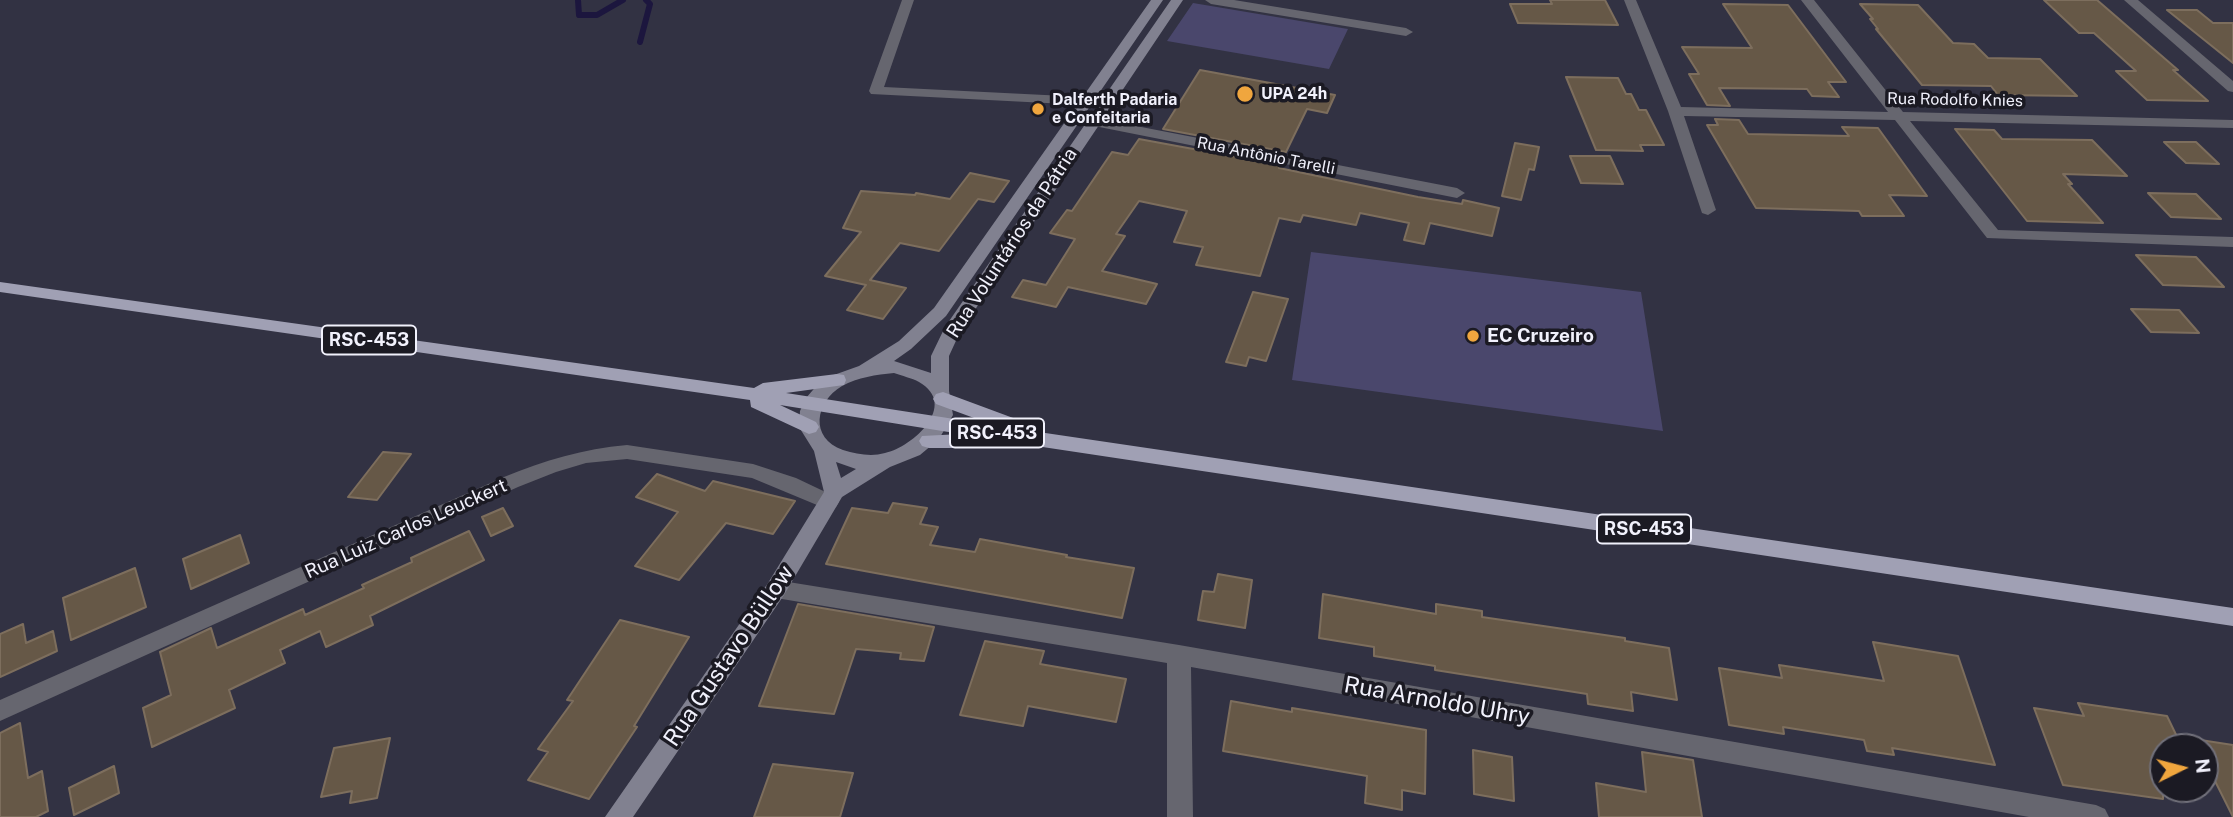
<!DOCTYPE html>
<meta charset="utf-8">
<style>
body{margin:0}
#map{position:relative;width:2233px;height:817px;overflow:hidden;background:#323243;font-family:"Public Sans",sans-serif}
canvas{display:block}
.north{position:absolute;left:2149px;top:733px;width:70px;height:70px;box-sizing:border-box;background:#1b1a23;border:2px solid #71707a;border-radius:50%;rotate:84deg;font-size:19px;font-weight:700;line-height:28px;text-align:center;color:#f1f1fc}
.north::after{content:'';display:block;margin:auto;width:24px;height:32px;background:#f0a63e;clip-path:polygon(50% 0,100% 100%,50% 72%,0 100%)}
</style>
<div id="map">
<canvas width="2233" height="817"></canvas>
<div class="north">N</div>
</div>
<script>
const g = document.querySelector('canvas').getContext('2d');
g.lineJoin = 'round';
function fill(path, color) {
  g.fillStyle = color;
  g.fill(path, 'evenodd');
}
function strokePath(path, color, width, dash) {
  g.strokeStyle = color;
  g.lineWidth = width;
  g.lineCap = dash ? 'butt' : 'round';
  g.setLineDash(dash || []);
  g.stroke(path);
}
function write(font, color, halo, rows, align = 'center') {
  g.font = font + ' "Public Sans",sans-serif';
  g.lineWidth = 7;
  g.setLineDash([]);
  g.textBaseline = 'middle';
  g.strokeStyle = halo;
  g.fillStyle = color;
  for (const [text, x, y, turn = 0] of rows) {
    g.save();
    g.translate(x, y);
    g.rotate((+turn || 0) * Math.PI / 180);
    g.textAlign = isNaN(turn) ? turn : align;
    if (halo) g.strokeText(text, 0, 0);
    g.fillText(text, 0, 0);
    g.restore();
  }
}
const green = new Path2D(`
 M 1193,3 L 1348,29 L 1329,69 L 1167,41 Z
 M 1311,252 L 1641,292 L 1663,431 L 1292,380 Z`);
const stream = new Path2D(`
 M 578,0 L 579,15 L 597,15 L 623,0
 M 640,42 L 650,4 L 646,0`);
const building = new Path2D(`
 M 1550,0 L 1605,0 L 1618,25 L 1518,23 L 1510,4 L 1552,4 Z
 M 2044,0 L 2097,0 L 2178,70 L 2173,70 L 2208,101 L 2147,100 L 2116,71 L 2136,71 L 2094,33 L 2079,33 Z
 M 1723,4 L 1788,5 L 1846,82 L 1828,82 L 1839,97 L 1812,96 L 1807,89 L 1719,88 L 1730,106 L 1707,105 L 1689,74 L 1699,74 L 1682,47 L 1752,48 Z
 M 1860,4 L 1918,5 L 1953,43 L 1974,44 L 1988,58 L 2040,59 L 2077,96 L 1998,95 L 1991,86 L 1922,85 L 1876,29 L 1878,29 L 1870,19 L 1873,19 Z
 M 2167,10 L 2197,10 L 2213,23 L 2233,23 L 2233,63 Z
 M 1200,70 L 1335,95 L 1327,113 L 1307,109 L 1286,152 L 1163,129 Z
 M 1566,77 L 1618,78 L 1626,94 L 1631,94 L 1639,110 L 1646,110 L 1664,145 L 1640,145 L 1643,151 L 1596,150 Z
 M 1715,119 L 1739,120 L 1748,134 L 1849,136 L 1842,127 L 1878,128 L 1927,196 L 1889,195 L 1904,216 L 1862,216 L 1859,211 L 1756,208 L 1707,125 L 1718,125 Z
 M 1955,129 L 1994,130 L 2002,139 L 2092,140 L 2127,176 L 2063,174 L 2072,184 L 2068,184 L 2103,223 L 2027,221 Z
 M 1139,139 L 1280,165 L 1279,168 L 1418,197 L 1462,204 L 1463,200 L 1499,208 L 1492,236 L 1430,223 L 1424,244 L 1404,240 L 1409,223 L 1360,213 L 1356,225 L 1303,215 L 1300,222 L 1279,218 L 1260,276 L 1196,265 L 1203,247 L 1174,242 L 1187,211 L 1139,201 L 1116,234 L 1125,236 L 1102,271 L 1157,284 L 1146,304 L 1068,287 L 1056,307 L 1012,297 L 1023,280 L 1046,285 L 1075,239 L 1050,233 L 1067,210 L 1072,211 L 1112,152 L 1128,155 Z
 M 2164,142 L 2196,142 L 2219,164 L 2186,163 Z
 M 1515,143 L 1539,147 L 1534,170 L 1529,169 L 1521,200 L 1502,196 Z
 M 1570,156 L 1610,156 L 1623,184 L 1581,183 Z
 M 970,173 L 1009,181 L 994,202 L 978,199 L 939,251 L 900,243 L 870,280 L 906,288 L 883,319 L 847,310 L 866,285 L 825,276 L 861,232 L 843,228 L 861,191 L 915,195 L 916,193 L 950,199 Z
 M 2148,193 L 2196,194 L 2221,219 L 2171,217 Z
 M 2136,255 L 2196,257 L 2224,287 L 2163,285 Z
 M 1253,292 L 1288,299 L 1266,361 L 1249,357 L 1246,366 L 1226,362 Z
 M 2131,309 L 2179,310 L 2199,333 L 2151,332 Z
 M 383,452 L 411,454 L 377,500 L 348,497 Z
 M 657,474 L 705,491 L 713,481 L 795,501 L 773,534 L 726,523 L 679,580 L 635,566 L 678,512 L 636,497 Z
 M 893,503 L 927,508 L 920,524 L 938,527 L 930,545 L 975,552 L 980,539 L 1067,555 L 1066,557 L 1134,568 L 1122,618 L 826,564 L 852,508 L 888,513 Z
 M 503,508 L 513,526 L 491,536 L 482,517 Z
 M 469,531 L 484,560 L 370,616 L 373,625 L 326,647 L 320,631 L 280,650 L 285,663 L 229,690 L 235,708 L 152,747 L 143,708 L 171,695 L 160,652 L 211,628 L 217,648 L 303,609 L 305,615 L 364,588 L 362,585 L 412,562 L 411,558 Z
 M 240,535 L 249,563 L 191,589 L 183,559 Z
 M 135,568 L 146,607 L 71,640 L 63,598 Z
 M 1218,574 L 1252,580 L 1245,628 L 1198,620 L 1203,591 L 1214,592 Z
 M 1323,594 L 1436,614 L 1436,604 L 1482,611 L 1482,617 L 1625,638 L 1625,641 L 1669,648 L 1677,700 L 1631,692 L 1633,711 L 1588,704 L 1587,694 L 1435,670 L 1435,666 L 1374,656 L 1374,647 L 1319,638 Z
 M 798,604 L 934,627 L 924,661 L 900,659 L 901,653 L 856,649 L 834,714 L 759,706 Z
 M 620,620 L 689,637 L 634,726 L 637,727 L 589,799 L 528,780 L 548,752 L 538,749 L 573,701 L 567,700 Z
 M 23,624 L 26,643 L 53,631 L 57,651 L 0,677 L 0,634 Z
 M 985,641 L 1044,651 L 1040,664 L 1126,679 L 1116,722 L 1028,706 L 1023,726 L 960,715 Z
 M 1873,642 L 1958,656 L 1995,765 L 1892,748 L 1894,755 L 1867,751 L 1864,740 L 1783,727 L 1784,734 L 1729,725 L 1719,668 L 1782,678 L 1779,665 L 1884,681 Z
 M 1231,701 L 1292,712 L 1292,708 L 1426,730 L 1425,794 L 1402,790 L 1402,810 L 1365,803 L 1367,776 L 1223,751 Z
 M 2078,703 L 2167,716 L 2182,747 L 2163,747 L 2163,799 L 2063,785 L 2034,708 L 2084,716 Z
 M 20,723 L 28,778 L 42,771 L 48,811 L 36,817 L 0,817 L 0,733 Z
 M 390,738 L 377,798 L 350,803 L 352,791 L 321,797 L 334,748 Z
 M 2194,739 L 2233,745 L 2233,817 L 2205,761 L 2205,747 L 2198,747 Z
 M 1473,750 L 1512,757 L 1514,801 L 1474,794 Z
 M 1642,752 L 1693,760 L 1702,817 L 1599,817 L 1596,783 L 1646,792 Z
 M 773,764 L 853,773 L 840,817 L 754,817 Z
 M 114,766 L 119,793 L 74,815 L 69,788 Z`);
const minor = new Path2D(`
 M 902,0 L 914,0 L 884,87 L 1105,98 L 1112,102 L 1105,106 L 871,94 L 869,91 Z
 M 1205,0 L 1234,0 L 1406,28 L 1413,32 L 1406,36 L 1211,4 Z
 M 1624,0 L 1636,0 L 1681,107 L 1888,112 L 1801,0 L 1814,0 L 1903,112 L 2233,120 L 2233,128 L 1910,121 L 1998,230 L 2233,237 L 2233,247 L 1987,238 L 1895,120 L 1684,116 L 1716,210 L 1708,215 L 1702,213 L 1668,111 Z
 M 1074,114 L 1457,188 L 1465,193 L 1457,198 L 1069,121 L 1067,118 L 1069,115 Z
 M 627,445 L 753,464 L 796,478 L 836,497 L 839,502 L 836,507 L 829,510 L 752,478 L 627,459 L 586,463 L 556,472 L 518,487 L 0,721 L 0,700 L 504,477 C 545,460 583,449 627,445 Z
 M 776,580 L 1179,645 L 2096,805 L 2105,809 L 2109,817 L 2029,817 L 1191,667 L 1193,817 L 1167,817 L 1167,663 L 776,598 L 768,595 L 765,589 L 768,583 Z`);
const tertiary = new Path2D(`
 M 2124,0 L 2138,0 L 2233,81 L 2233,92 L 2228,91 Z`);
const secondary = new Path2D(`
 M 1151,0 L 1163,0 L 946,316 L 911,349 L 894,361 L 931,373 L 931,356 L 945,327 L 1171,0 L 1183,0 L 960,332 L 949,356 L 949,391 L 953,415 L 939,439 L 920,455 L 890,467 L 842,497 L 784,595 L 633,817 L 605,817 L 768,583 L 824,492 L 814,451 L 799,427 L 800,411 L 806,398 L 819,383 L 831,376 L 859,366 L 899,341 L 934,308 ZM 894,373 C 902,376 912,378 919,382 C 959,405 913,447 885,453 C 871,457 857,454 843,450 C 809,438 815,402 842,386 C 858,377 876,375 894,373 ZM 836,462 L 856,469 L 841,478 Z`);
const trunk = new Path2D(`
 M 0,282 L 754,388 L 763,383 L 837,374 L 844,375 L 846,380 L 844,385 L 786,393 L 993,425 L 936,404 L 933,399 L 936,394 L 943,392 L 1024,422 L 1027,427 L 1025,430 L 2233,608 L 2233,626 L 996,440 L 994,446 L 987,448 L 929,448 L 922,446 L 919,441 L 922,436 L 961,434 L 780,405 L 816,422 L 819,427 L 816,432 L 809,434 L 751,407 L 750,400 L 0,292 Z`);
const markers = [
 [1245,94,9,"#f0a63e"],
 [1038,109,7,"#f0a63e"],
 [1473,336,7,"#f0a63e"]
];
const farPoinames = [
 ["UPA 24h",1261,94],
 ["Dalferth Padaria",1052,100],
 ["e Confeitaria",1052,118]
];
const farStreetnames = [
 ["Rua Rodolfo Knies",1955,100,1],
 ["Rua Antônio Tarelli",1266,156,11]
];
const shields = [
 [369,340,94],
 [997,433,94],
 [1644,529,94]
];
const shieldNames = [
 ["RSC-453",369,340],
 ["RSC-453",997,433],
 ["RSC-453",1644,529]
];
const streetNames = [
 ["Rua Voluntários da Pátria",1012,243,-57],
 ["Rua Luiz Carlos Leuckert",406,529,-24]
];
const poiNames = [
 ["EC Cruzeiro",1487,336]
];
const nearStreetnames = [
 ["Rua Gustavo Büllow",729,656,-56],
 ["Rua Arnoldo Uhry",1437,701,10]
];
fill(green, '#4a476c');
strokePath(stream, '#1c163e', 6);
fill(building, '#665847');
strokePath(building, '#7d6e5d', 2);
fill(minor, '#66666f');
fill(tertiary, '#66666f');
fill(secondary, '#818190');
fill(trunk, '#a0a0b4');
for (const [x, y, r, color] of markers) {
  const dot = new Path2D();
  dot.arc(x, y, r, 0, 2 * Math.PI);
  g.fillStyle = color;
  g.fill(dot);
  strokePath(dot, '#1b1a23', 2.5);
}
write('bold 16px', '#f1f1fc', '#1b1a23', farPoinames, 'left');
write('16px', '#f1f1fc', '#1b1a23', farStreetnames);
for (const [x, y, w] of shields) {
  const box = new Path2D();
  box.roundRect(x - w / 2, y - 14.5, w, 29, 5);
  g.fillStyle = '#1b1a23';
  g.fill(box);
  strokePath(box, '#f1f1fc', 2);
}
write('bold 18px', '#f1f1fc', null, shieldNames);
write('19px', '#f1f1fc', '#1b1a23', streetNames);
write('bold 19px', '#f1f1fc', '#1b1a23', poiNames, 'left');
write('23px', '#f1f1fc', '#1b1a23', nearStreetnames);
</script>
